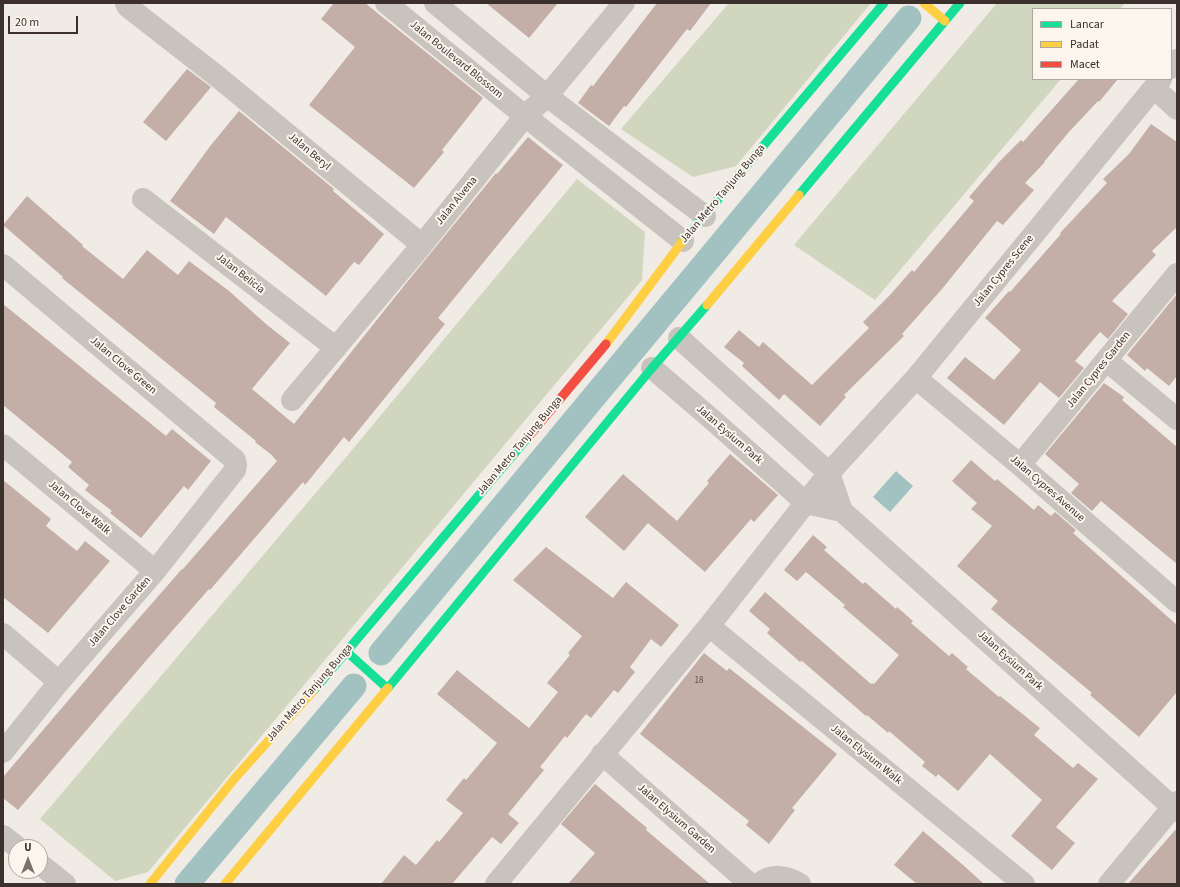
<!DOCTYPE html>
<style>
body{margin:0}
#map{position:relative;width:1180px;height:887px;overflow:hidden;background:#f0ebe5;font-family:"Source Sans 3",sans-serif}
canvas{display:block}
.frame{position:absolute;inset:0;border:4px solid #3b302b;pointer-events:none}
.legend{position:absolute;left:1032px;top:8px;width:140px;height:72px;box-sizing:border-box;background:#fbf5ee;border:1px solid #aea6a0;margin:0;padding:5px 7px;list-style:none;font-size:12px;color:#3b302b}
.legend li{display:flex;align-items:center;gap:8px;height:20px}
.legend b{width:20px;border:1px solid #aea6a0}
.north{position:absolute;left:8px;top:839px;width:40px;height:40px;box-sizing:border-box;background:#fbf5ee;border:1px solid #aea6a0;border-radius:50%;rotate:0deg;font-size:11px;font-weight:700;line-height:16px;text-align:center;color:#3b302b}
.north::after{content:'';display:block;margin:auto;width:14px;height:18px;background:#7a716c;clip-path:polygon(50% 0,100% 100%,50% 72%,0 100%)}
.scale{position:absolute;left:8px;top:16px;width:70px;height:18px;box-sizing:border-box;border:2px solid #3b302b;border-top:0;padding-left:5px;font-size:12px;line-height:14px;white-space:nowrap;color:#3b302b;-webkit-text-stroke:3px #fbf5ee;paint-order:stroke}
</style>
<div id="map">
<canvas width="1180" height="887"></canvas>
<div class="frame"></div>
<ul class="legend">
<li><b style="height:5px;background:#16e098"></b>Lancar</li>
<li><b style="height:5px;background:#ffcf43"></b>Padat</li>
<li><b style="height:5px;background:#f24e42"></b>Macet</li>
</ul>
<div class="north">U</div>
<div class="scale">20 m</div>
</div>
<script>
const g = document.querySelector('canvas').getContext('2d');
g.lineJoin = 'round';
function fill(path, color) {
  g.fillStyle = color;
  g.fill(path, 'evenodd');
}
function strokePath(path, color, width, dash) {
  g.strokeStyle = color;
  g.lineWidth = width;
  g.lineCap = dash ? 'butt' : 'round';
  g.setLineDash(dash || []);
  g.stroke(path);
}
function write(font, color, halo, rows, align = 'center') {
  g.font = font + ' "Source Sans 3",sans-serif';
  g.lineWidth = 4;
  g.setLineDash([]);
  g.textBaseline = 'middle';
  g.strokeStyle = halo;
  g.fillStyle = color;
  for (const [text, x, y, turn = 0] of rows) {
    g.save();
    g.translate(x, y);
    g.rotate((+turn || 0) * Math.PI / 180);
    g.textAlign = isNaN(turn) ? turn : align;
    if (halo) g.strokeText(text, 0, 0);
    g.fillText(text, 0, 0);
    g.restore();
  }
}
const green = new Path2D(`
 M 729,3 L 871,3 L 736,166 L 693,177 L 621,129 Z
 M 997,3 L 1125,3 L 1120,9 L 1033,9 L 1033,79 L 1061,79 L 875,300 L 794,245 Z
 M 577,179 L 645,232 L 642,280 L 148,872 L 115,881 L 40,819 L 347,456 Z`);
const water = new Path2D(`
 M 896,471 L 913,486 L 890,512 L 873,497 Z`);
const canal = new Path2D(`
 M 381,653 L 909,18
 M 187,884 L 354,686`);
const building = new Path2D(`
 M 334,3 L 365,3 L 483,98 L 442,150 L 444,152 L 414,188 L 309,105 L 355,47 L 321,19 Z
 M 486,3 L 558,3 L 529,38 Z
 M 657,3 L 711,3 L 690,31 L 687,29 L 626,107 L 624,106 L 609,126 L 578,103 L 591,85 L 593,86 Z
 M 187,69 L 211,87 L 166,141 L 143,122 Z
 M 1079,79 L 1118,79 L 1099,102 L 1098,101 L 1068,133 L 1044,162 L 1045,162 L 1025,183 L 1034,190 L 1003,225 L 997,221 L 942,289 L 902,334 L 904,336 L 844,395 L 846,397 L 820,426 L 784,394 L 779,400 L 742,366 L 744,363 L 724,347 L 739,330 L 759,347 L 763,342 L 812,385 L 869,328 L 863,322 L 889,296 L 912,270 L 914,272 L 974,201 L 969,197 L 1000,161 L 1021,140 L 1023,142 Z
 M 239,111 L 334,189 L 333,191 L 384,234 L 359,265 L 354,262 L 326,296 L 226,217 L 214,234 L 170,201 L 211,145 Z
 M 1151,124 L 1177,142 L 1177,227 L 1152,251 L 1156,255 L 1112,301 L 1128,314 L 1108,339 L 1100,332 L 1075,361 L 1084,368 L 1059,398 L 1040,382 L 1004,425 L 947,378 L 965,357 L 994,380 L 1021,350 L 985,318 L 1009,291 L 1010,292 L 1061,234 L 1060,233 L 1107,183 L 1103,179 L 1129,154 Z
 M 528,137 L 563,165 L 438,318 L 445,324 L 349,442 L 344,437 L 305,485 L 303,482 L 210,590 L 209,589 L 151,655 L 18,810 L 3,798 L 3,777 L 112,649 L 182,569 L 183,569 L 277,461 L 273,457 L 273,456 L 255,442 L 256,441 L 214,407 L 216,403 L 62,278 L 63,277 L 3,225 L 27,196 L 83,245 L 82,246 L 123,279 L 147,250 L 178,275 L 189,261 L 229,291 L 266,324 L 290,343 L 252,389 L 294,424 L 403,287 L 496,173 L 497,174 Z
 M 1177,294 L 1177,376 L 1169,386 L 1147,368 L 1145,371 L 1127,355 Z
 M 3,304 L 166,436 L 172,429 L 211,461 L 188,490 L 184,486 L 141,538 L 110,513 L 112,511 L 85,490 L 89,485 L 68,467 L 72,462 L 3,405 Z
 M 1104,383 L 1124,397 L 1122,400 L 1177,447 L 1177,564 L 1101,501 L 1092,511 L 1071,493 L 1079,484 L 1045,454 Z
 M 730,454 L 778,495 L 754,522 L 751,519 L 705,572 L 648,523 L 624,551 L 585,517 L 623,474 L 677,521 L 709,483 L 707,481 Z
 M 971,460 L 995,481 L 997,479 L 1034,510 L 1038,505 L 1051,516 L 1055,512 L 1076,530 L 1073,533 L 1177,625 L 1177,692 L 1139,737 L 1090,695 L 1092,693 L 991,609 L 998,601 L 957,566 L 992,526 L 971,509 L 977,503 L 952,481 Z
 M 3,480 L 51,519 L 46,526 L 77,551 L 85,541 L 110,561 L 48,633 L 3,597 Z
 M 813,535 L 827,547 L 824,550 L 863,584 L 865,582 L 896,609 L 897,607 L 913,621 L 911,623 L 949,656 L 952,653 L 968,667 L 966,669 L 999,697 L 1000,696 L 1040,728 L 1034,735 L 1073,768 L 1078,763 L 1098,779 L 1056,827 L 1075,843 L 1052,870 L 1011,836 L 1042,800 L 990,754 L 958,791 L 938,774 L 936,777 L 922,766 L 925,762 L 889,731 L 888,733 L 867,715 L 866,716 L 802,661 L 800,662 L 767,633 L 770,629 L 749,611 L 765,592 L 871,684 L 872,683 L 874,684 L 899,655 L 843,607 L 845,605 L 806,572 L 797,581 L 784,570 Z
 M 546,547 L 613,598 L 626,582 L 679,625 L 661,647 L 651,639 L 630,667 L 635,672 L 618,693 L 614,690 L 591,718 L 586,714 L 567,738 L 565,736 L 540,767 L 544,770 L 508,814 L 519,823 L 501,844 L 492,837 L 452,884 L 381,884 L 404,855 L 416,865 L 437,840 L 439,842 L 463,813 L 446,800 L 464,778 L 466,780 L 497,743 L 437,694 L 457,670 L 529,728 L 558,692 L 547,683 L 570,655 L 568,653 L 582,636 L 513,580 Z
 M 704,653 L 727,671 L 729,668 L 837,754 L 792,808 L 795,810 L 769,844 L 746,825 L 749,821 L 640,734 Z
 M 595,784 L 647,828 L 646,830 L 710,884 L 568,884 L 595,853 L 561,824 Z
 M 1177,828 L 1177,884 L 1128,884 Z
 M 923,831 L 963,865 L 984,884 L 917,884 L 894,865 Z`);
const street = new Path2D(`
 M 126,3 L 127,6 L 218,77 L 422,245
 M 386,3 L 525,116 L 683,241
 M 435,3 L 547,96 L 705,216
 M 1171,68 L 1177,60
 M 1154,88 L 1177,109
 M 143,199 L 336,348
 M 3,265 L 235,460 L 236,465 L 235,470 L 155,571 L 59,682 L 3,752
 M 679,338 L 829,473 L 842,511
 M 1107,361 L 1177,419
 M 652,368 L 715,422 L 806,503 L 842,511 L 1177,811
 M 916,378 L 1020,465 L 1177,602
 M 292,400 L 422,245 L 525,116 L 547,96 L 624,3
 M 3,445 L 155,571
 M 1020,465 L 1177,274
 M 709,626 L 1024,884
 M 3,634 L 59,682
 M 602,754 L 750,884
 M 3,836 L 17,847
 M 40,864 L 65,884
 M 496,884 L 709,626 L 829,473 L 916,378 L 1161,79
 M 759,884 C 771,873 787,876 800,884
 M 1109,884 L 1177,802`);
const fast = new Path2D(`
 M 799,195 L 960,3
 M 682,242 L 884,3
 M 347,652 L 387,688
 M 388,688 L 652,368 L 707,305
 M 314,690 L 529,436`);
const slow = new Path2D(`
 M 924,3 L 945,21
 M 707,305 L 799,195
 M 606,344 L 682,242
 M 150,884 L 235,778 L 314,690
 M 225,884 L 388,688`);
const jam = new Path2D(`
 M 529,436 L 606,344`);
const numberNames = [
 ["18",699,681]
];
const streetNames = [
 ["Jalan Boulevard Blossom",456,60,39],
 ["Jalan Beryl",309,152,40],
 ["Jalan Metro Tanjung Bunga",723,194,-50],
 ["Jalan Alvena",457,201,-51],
 ["Jalan Cypres Scene",1004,271,-51],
 ["Jalan Belicia",240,274,38],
 ["Jalan Clove Green",123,366,40],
 ["Jalan Cypres Garden",1099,370,-51],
 ["Jalan Eysium Park",729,435,41],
 ["Jalan Metro Tanjung Bunga",520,446,-50],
 ["Jalan Cypres Avenue",1047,489,41],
 ["Jalan Clove Walk",79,508,40],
 ["Jalan Clove Garden",120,612,-49],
 ["Jalan Eysium Park",1010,661,42],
 ["Jalan Metro Tanjung Bunga",310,693,-49],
 ["Jalan Elysium Walk",866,755,39],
 ["Jalan Elysium Garden",676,819,41]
];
fill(green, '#d1d6bf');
fill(water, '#a1c2c1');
strokePath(canal, '#a1c2c1', 25);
fill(building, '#c3afa7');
strokePath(street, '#c9c3be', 22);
strokePath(fast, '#16e098', 9);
strokePath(slow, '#ffcf43', 9);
strokePath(jam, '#f24e42', 9);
write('9px', '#5d504a', null, numberNames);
write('11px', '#3b302b', '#fbf5ee', streetNames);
</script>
